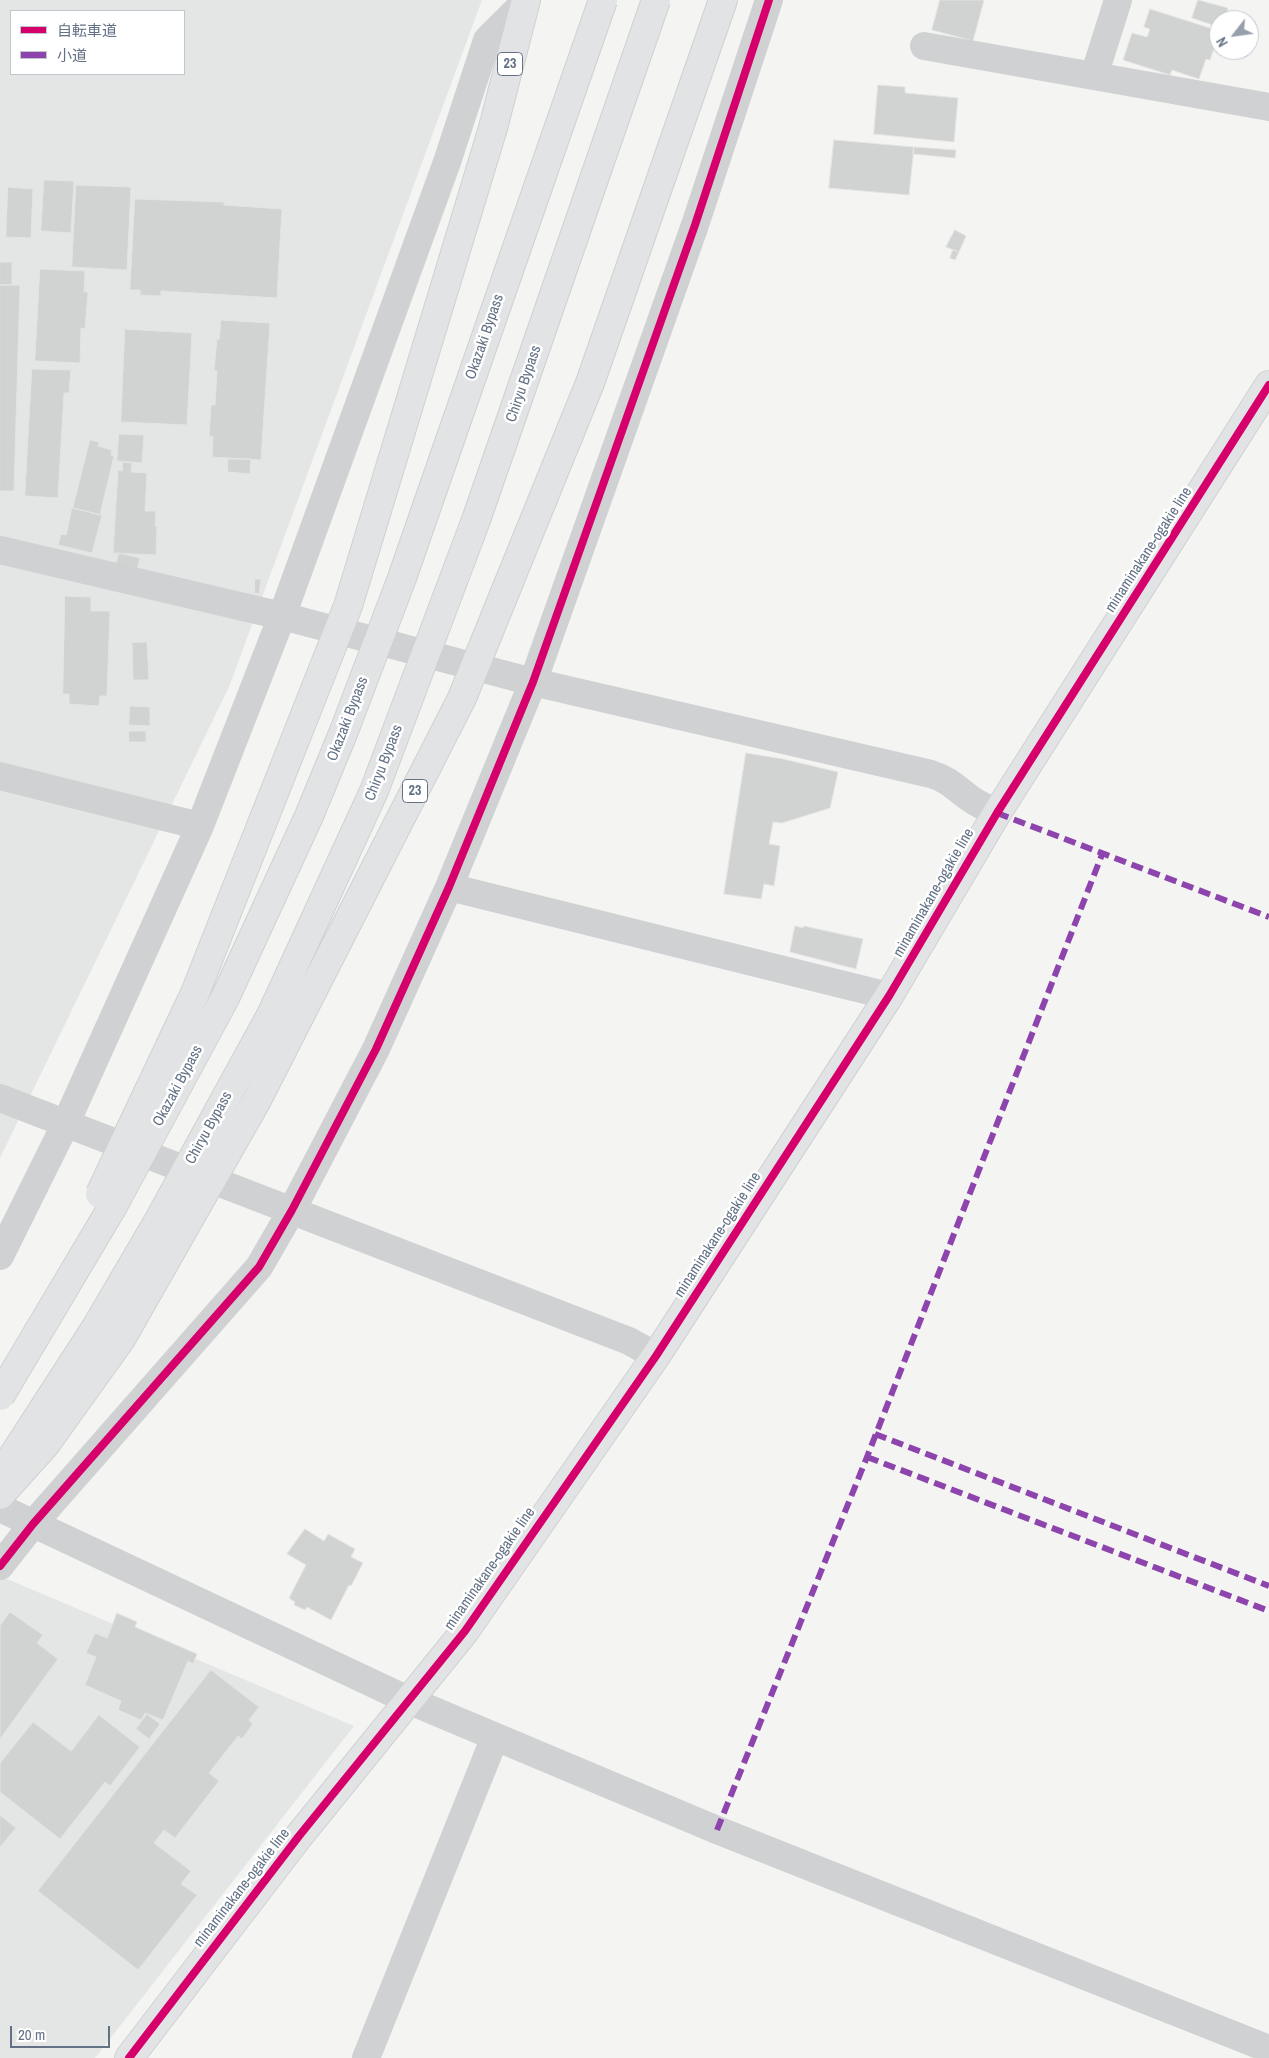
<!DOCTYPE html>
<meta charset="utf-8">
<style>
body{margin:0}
#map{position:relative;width:1269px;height:2058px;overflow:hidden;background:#f4f5f2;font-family:"Archivo Narrow","Noto Sans JP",sans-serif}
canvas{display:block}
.legend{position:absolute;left:10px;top:10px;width:175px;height:65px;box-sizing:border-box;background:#fff;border:1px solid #c1c6ce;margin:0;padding:6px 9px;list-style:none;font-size:15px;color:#637185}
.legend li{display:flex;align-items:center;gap:10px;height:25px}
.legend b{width:25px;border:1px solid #c1c6ce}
.north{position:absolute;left:1209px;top:10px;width:50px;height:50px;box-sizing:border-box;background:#fff;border:1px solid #c1c6ce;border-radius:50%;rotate:240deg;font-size:14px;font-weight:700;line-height:20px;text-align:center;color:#637185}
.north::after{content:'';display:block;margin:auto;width:18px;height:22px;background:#969fab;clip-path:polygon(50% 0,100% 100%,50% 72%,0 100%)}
.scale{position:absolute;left:10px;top:2026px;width:100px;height:22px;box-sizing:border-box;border:2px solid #637185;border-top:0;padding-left:6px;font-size:15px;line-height:18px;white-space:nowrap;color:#637185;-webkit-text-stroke:4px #fff;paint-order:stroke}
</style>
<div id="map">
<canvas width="1269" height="2058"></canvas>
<ul class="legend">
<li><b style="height:6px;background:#d6006c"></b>自転車道</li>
<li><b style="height:6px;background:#8e44ad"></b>小道</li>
</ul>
<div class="north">N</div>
<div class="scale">20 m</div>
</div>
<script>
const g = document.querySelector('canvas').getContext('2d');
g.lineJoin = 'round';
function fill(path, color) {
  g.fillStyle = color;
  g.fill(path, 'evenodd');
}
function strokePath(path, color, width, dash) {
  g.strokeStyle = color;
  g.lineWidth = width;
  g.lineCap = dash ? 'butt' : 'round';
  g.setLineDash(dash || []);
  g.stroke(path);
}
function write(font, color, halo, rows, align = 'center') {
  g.font = font + ' "Archivo Narrow",sans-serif';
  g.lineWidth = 5;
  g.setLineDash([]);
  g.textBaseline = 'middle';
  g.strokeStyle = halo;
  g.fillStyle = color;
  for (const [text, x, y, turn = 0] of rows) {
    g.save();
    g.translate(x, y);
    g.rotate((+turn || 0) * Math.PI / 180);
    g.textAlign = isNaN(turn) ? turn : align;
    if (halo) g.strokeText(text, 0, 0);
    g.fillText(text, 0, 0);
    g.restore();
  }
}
const built = new Path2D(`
 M 0,0 L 482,0 L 229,687 L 0,1158 ZM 11,11 L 184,11 L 184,74 L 11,74 Z
 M 0,1576 L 354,1726 L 95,2058 L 0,2058 Z`);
const building = new Path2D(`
 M 940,0 L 984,0 L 973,41 L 932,30 Z
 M 1198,0 L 1228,8 L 1225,20 L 1219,20 L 1219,27 L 1192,18 Z
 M 1150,9 L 1216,30 L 1219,33 L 1210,60 L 1206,59 L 1199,79 L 1172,70 L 1170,75 L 1123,60 L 1132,33 L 1147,37 L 1150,29 L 1144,27 Z
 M 878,85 L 905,87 L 905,93 L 958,98 L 954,142 L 874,134 Z
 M 834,140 L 914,147 L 909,195 L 829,188 Z
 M 914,147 L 956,150 L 955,158 L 913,154 Z
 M 44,180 L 74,181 L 71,233 L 41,231 Z
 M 76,185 L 131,187 L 127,270 L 72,267 Z
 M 8,187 L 33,189 L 31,238 L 6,237 Z
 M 135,199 L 224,202 L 224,205 L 282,209 L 277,298 L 161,291 L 161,296 L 140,295 L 140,290 L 130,290 Z
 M 955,230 L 966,236 L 959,252 L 946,247 Z
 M 953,250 L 959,252 L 955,260 L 950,258 Z
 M 0,262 L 12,262 L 12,285 L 0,285 Z
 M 40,269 L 85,271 L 84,292 L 88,292 L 85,329 L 81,328 L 80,363 L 35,361 Z
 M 0,285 L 20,285 L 14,491 L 0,491 Z
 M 221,320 L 270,323 L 261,460 L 212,457 L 213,437 L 209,436 L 211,405 L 215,405 L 217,371 L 214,370 L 217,339 L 219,339 Z
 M 125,329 L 192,333 L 187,425 L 121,422 Z
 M 32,369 L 71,370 L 69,393 L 64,393 L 58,498 L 25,496 Z
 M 119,434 L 144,435 L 142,463 L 117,461 Z
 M 90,440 L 99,442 L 98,446 L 112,450 L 111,455 L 114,456 L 100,515 L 73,508 Z
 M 228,459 L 251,459 L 250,474 L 228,472 Z
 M 123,462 L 132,463 L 131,472 L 147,473 L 145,511 L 156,511 L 155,526 L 157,526 L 156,555 L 113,553 L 118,470 L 122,471 Z
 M 72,508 L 102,515 L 92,553 L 58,545 L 61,534 L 66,535 Z
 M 119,553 L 140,558 L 137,570 L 116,564 Z
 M 255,579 L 261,579 L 259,594 L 255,593 Z
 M 65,596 L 91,597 L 91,611 L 110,611 L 107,696 L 100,696 L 99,706 L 69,704 L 69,694 L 63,694 Z
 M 147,642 L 149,680 L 133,680 L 132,643 Z
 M 130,706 L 150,707 L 150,726 L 129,725 Z
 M 129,731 L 146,731 L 146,742 L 129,742 Z
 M 746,753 L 783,759 L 838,772 L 830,808 L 782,823 L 773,822 L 769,844 L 780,846 L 774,886 L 764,884 L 761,899 L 724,894 Z
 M 795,926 L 803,928 L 804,926 L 863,939 L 856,969 L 790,952 Z
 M 305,1529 L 324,1541 L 328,1534 L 355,1549 L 351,1557 L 363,1563 L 351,1586 L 349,1585 L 331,1620 L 307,1607 L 305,1610 L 294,1605 L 295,1602 L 289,1598 L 306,1565 L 287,1554 Z
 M 10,1612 L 43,1635 L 37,1643 L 58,1659 L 0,1739 L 0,1626 Z
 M 117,1613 L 137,1622 L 135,1627 L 197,1654 L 193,1664 L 188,1661 L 163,1720 L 145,1713 L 141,1720 L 118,1710 L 121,1701 L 85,1685 L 96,1657 L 86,1653 L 95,1633 L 107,1638 Z
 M 211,1670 L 259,1707 L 249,1720 L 253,1724 L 242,1739 L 238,1736 L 209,1773 L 219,1781 L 175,1838 L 164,1830 L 154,1843 L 191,1871 L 181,1884 L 197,1895 L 138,1970 L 38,1891 Z
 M 147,1714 L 160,1724 L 149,1739 L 136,1729 Z
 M 99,1715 L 140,1747 L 110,1786 L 105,1782 L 60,1839 L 0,1792 L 0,1763 L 33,1722 L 71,1751 Z
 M 0,1815 L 16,1828 L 0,1847 Z`);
const minor = new Path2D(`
 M 924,46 L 1269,107
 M 1094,76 L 1118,0
 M 0,550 L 282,616 L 533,682 L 931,774 C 947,779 955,787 968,797 C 977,804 987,808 997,813
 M 0,776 L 200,826
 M 449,887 L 889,996
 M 0,1098 L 629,1341 L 656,1356
 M 0,1256 L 66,1123 L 200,826 L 282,616 L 447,162 L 487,40 L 526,1
 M 0,1566 L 33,1524 L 259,1267 L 292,1210 L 376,1049 L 449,887 L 533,682 L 695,225 L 769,0
 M 366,2058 L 495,1737`);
const tertiary = new Path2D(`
 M 0,1508 L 408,1700 L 717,1830 L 1269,2049`);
const secondary = new Path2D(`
 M 129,2058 L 299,1836 L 465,1631 L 656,1356 L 889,996 L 997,813 L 1269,385`);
const trunk = new Path2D(`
 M 713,29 L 723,0
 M 493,128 L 526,0`);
const trunkBridge = new Path2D(`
 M 100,1194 L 195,993 L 348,606 L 493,128
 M 0,1396 L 113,1206 L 225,998 L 309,816 L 344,731 L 402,578 L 603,0
 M 7,1465 L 95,1329 L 160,1218 L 271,1015 L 374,791 L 476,520 L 656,0
 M 0,1495 L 45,1445 L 121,1339 L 257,1100 L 462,698 L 590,383 L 713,29`);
const quiet = new Path2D(`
 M 997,813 L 1269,917
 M 875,1434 L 1269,1586
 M 867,1457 L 1269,1611
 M 717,1830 L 867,1457 L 1103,852`);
const cycleway = new Path2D(`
 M 0,1566 L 33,1524 L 259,1267 L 292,1210 L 376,1049 L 449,887 L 533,682 L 695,225 L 769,0
 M 129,2058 L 299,1836 L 465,1631 L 656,1356 L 889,996 L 997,813 L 1269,385`);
const shields = [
 [510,64,25],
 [415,791,25]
];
const shieldNames = [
 ["23",510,64],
 ["23",415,791]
];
const streetNames = [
 ["Okazaki Bypass",485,337,-71],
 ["Chiryu Bypass",524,384,-71],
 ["minaminakane-ogakie line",1149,550,-57],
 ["Okazaki Bypass",348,719,-69],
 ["Chiryu Bypass",384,763,-69],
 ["minaminakane-ogakie line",934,893,-60],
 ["Okazaki Bypass",178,1086,-62],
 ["Chiryu Bypass",209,1128,-61],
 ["minaminakane-ogakie line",718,1235,-57],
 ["minaminakane-ogakie line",490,1569,-55],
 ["minaminakane-ogakie line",242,1888,-52]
];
fill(built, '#e4e6e5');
fill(building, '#d1d2d2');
strokePath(building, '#e4e4e2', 1);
strokePath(secondary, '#cfd2d2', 30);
strokePath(trunk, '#cfd1d1', 30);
strokePath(minor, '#d0d1d2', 28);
strokePath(tertiary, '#d0d1d2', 28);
strokePath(secondary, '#e2e3e4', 28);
strokePath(trunk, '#e2e3e4', 28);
strokePath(trunkBridge, '#cfd1d1', 30, []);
strokePath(trunkBridge, '#e2e3e4', 28);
strokePath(quiet, '#8e44ad', 6, [12, 6]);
strokePath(cycleway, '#d6006c', 8);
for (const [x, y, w] of shields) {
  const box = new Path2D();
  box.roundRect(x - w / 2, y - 11.5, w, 23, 4);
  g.fillStyle = '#fff';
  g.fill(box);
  strokePath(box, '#637185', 1);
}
write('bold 14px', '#637185', null, shieldNames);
write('15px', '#637185', '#fff', streetNames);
</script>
